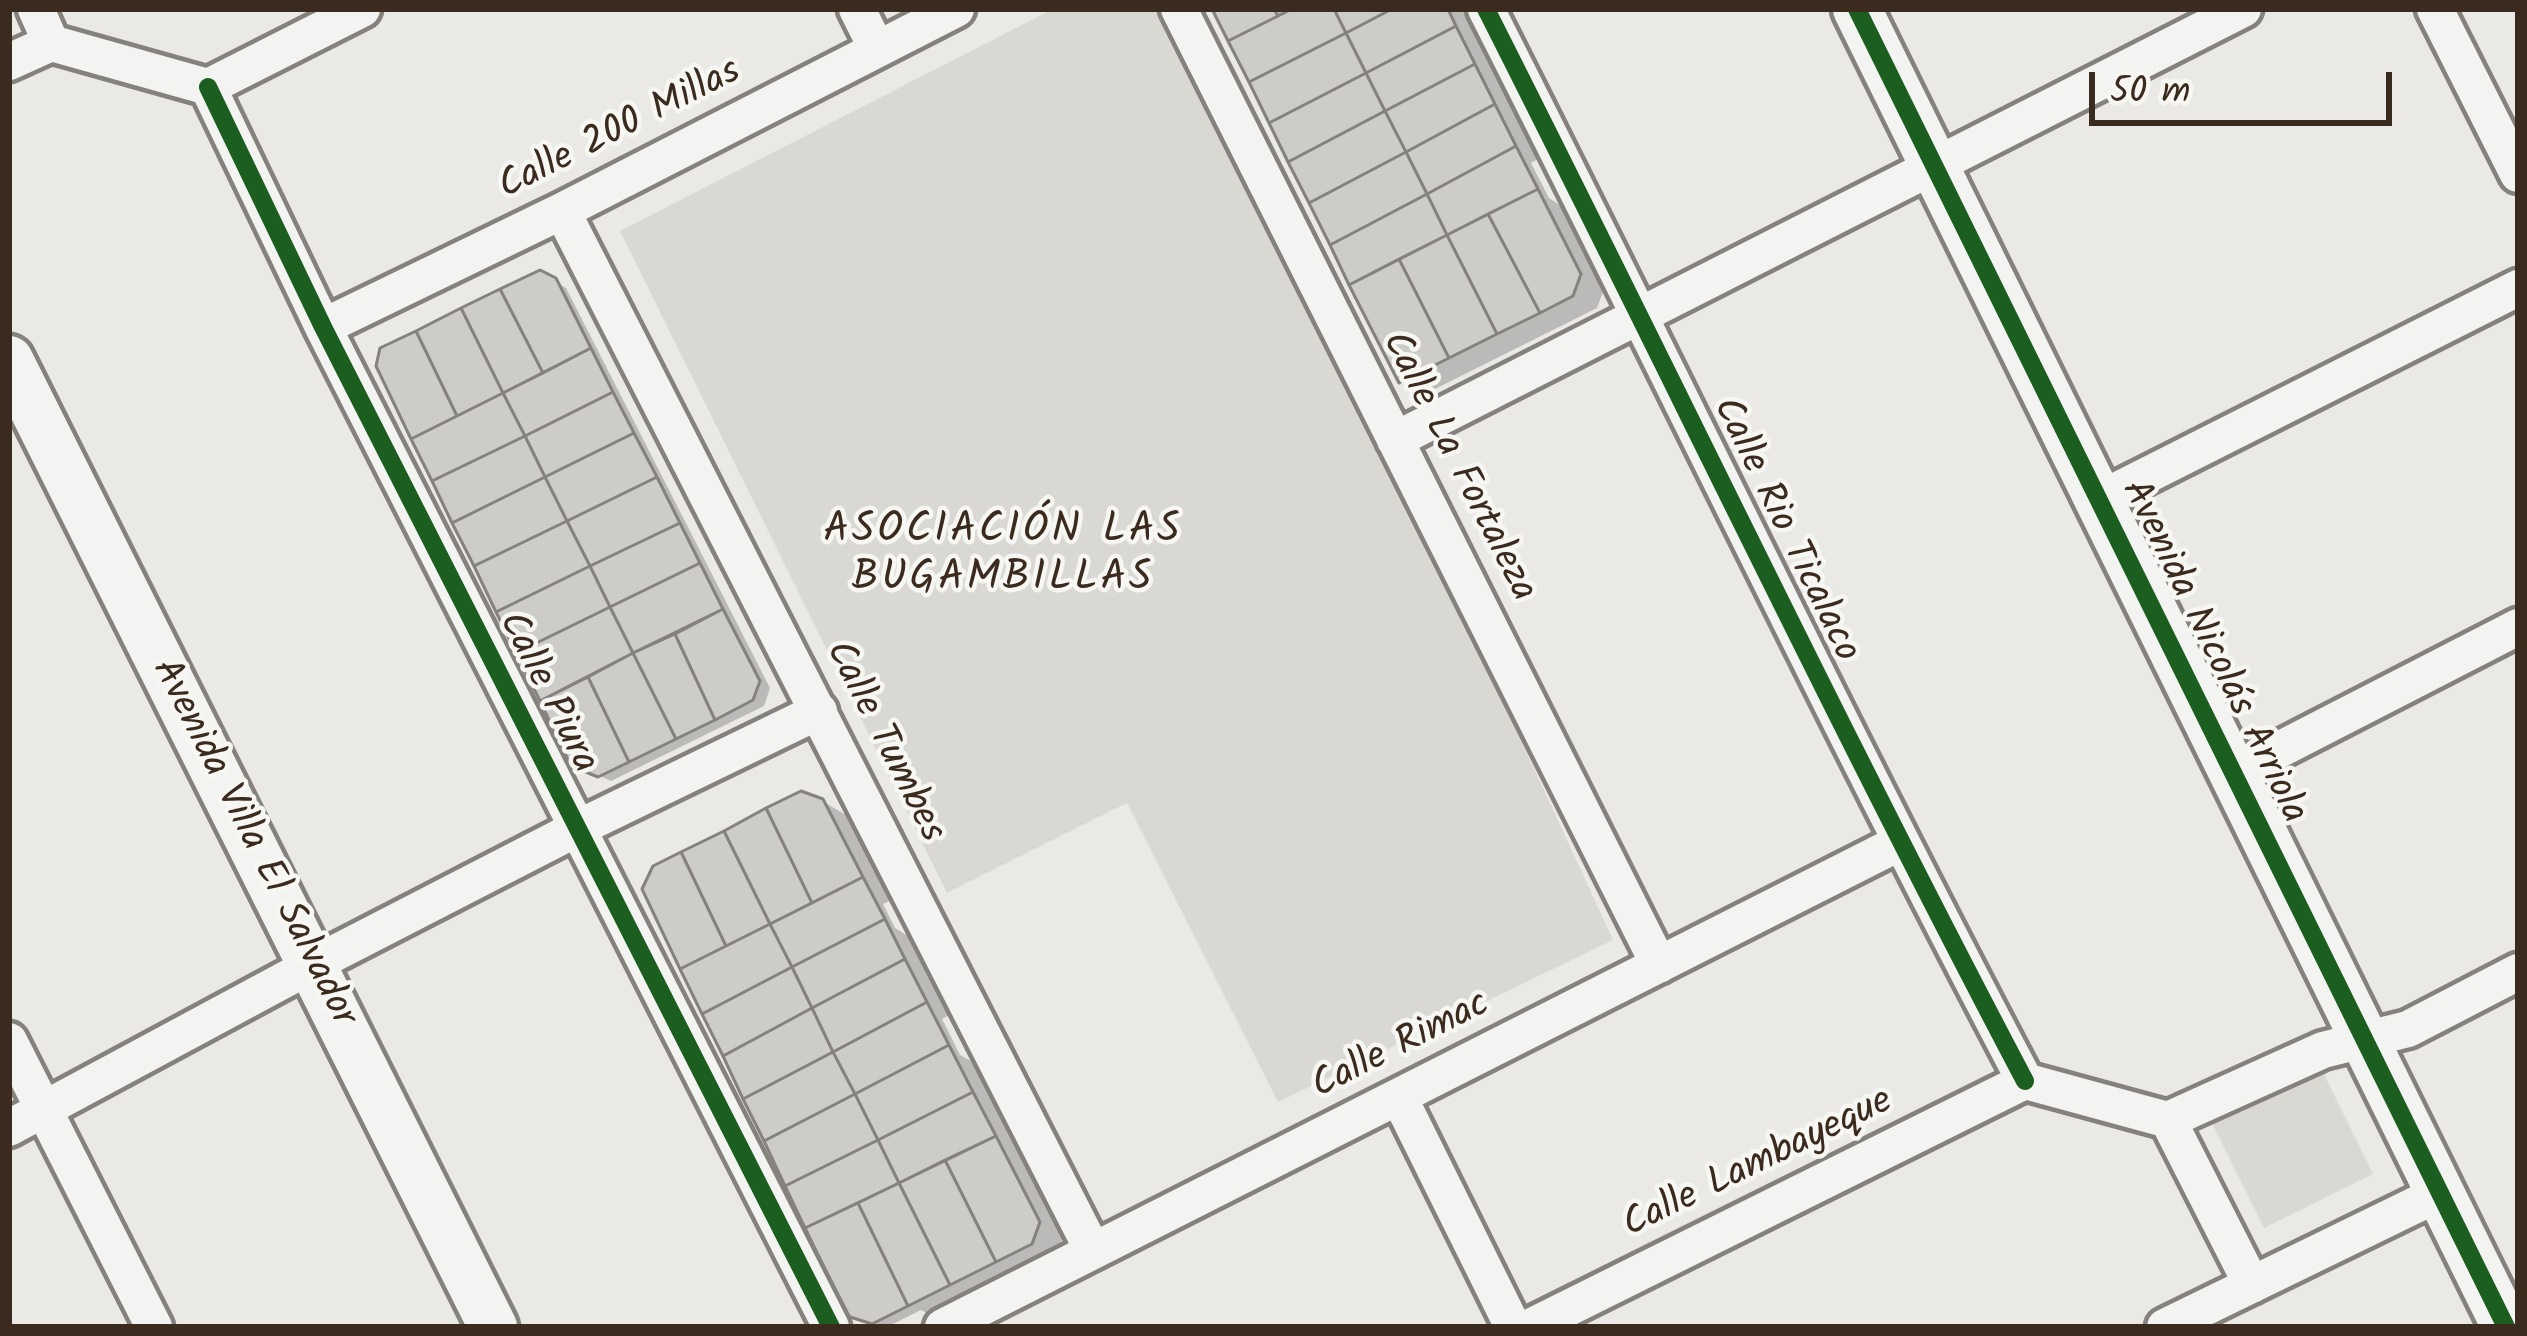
<!DOCTYPE html>
<meta charset="utf-8">
<style>
body{margin:0}
#map{position:relative;width:2527px;height:1336px;overflow:hidden;background:#eae9e6;font-family:Kalam,sans-serif}
canvas{display:block}
.frame{position:absolute;inset:0;border:12px solid #3b2a1e;pointer-events:none}
.scale{position:absolute;left:2089px;top:72px;width:303px;height:54px;box-sizing:border-box;border:6px solid #3b2a1e;border-top:0;padding-left:15px;font-size:36px;line-height:42px;white-space:nowrap;color:#3b2a1e;-webkit-text-stroke:9px #f6f6f2;paint-order:stroke}
</style>
<div id="map">
<canvas width="2527" height="1336"></canvas>
<div class="frame"></div>
<div class="scale">50 m</div>
</div>
<script>
const g = document.querySelector('canvas').getContext('2d');
g.lineJoin = 'round';
function fill(path, color) {
  g.fillStyle = color;
  g.fill(path, 'evenodd');
}
function strokePath(path, color, width, dash) {
  g.strokeStyle = color;
  g.lineWidth = width;
  g.lineCap = dash ? 'butt' : 'round';
  g.setLineDash(dash || []);
  g.stroke(path);
}
function write(font, color, halo, rows, align = 'center') {
  g.font = font + ' Kalam,sans-serif';
  g.lineWidth = 9;
  g.setLineDash([]);
  g.textBaseline = 'middle';
  g.strokeStyle = halo;
  g.fillStyle = color;
  for (const [text, x, y, turn = 0] of rows) {
    g.save();
    g.translate(x, y);
    g.rotate((+turn || 0) * Math.PI / 180);
    g.textAlign = isNaN(turn) ? turn : align;
    if (halo) g.strokeText(text, 0, 0);
    g.fillText(text, 0, 0);
    g.restore();
  }
}
const green = new Path2D(`
 M 1053,9 L 1161,9 L 1472,634 L 1613,940 L 1278,1102 L 1127,803 L 947,893 L 620,231 Z
 M 2319,1064 L 2373,1174 L 2264,1228 L 2209,1117 Z`);
const shadow = new Path2D(`
 M 1215,9 L 1463,9 L 1477,41 L 1502,56 L 1519,90 L 1507,97 L 1538,159 L 1531,163 L 1549,198 L 1561,206 L 1604,289 L 1597,308 L 1425,394 L 1401,381 Z
 M 540,273 L 566,288 L 770,688 L 764,706 L 611,781 L 573,764 L 379,366 Z
 M 822,801 L 858,822 L 896,898 L 883,904 L 895,928 L 908,936 L 949,1015 L 942,1019 L 960,1055 L 973,1062 L 1063,1237 L 1056,1257 L 934,1317 L 921,1310 L 887,1327 L 850,1314 L 645,889 Z`);
const building = new Path2D(`
 M 1212,9 L 1274,9 L 1278,16 L 1228,41 Z
 M 1292,9 L 1334,9 L 1346,33 L 1249,82 L 1228,41 Z
 M 1334,9 L 1392,9 L 1346,33 Z
 M 1392,9 L 1448,9 L 1456,26 L 1366,73 L 1346,33 Z
 M 1456,26 L 1475,64 L 1385,111 L 1366,73 Z
 M 1346,33 L 1366,73 L 1269,123 L 1249,82 Z
 M 1475,64 L 1495,104 L 1406,152 L 1385,111 Z
 M 1366,73 L 1385,111 L 1288,162 L 1269,123 Z
 M 1495,104 L 1516,146 L 1427,194 L 1406,152 Z
 M 1385,111 L 1406,152 L 1309,203 L 1288,162 Z
 M 1516,146 L 1538,189 L 1447,235 L 1427,194 Z
 M 1406,152 L 1427,194 L 1330,245 L 1309,203 Z
 M 1538,189 L 1581,274 L 1573,296 L 1540,313 L 1488,214 Z
 M 1427,194 L 1447,235 L 1349,285 L 1330,245 Z
 M 1488,214 L 1540,313 L 1497,334 L 1447,235 Z
 M 1447,235 L 1497,334 L 1449,358 L 1399,259 Z
 M 1399,259 L 1449,358 L 1399,383 L 1349,285 Z
 M 540,270 L 556,278 L 591,348 L 543,373 L 500,289 Z
 M 500,289 L 543,373 L 503,393 L 461,308 Z
 M 461,308 L 503,393 L 457,416 L 416,331 Z
 M 416,331 L 457,416 L 411,439 L 376,366 L 380,348 Z
 M 591,348 L 613,392 L 525,436 L 503,393 Z
 M 613,392 L 634,433 L 545,477 L 525,436 Z
 M 503,393 L 525,436 L 432,481 L 411,439 Z
 M 634,433 L 657,477 L 567,521 L 545,477 Z
 M 525,436 L 545,477 L 452,523 L 432,481 Z
 M 545,477 L 567,521 L 474,566 L 452,523 Z
 M 657,477 L 680,523 L 590,566 L 567,521 Z
 M 567,521 L 590,566 L 496,612 L 474,566 Z
 M 680,523 L 700,563 L 610,607 L 590,566 Z
 M 700,563 L 723,609 L 633,653 L 610,607 Z
 M 590,566 L 610,607 L 516,653 L 496,612 Z
 M 610,607 L 633,653 L 540,701 L 516,653 Z
 M 723,609 L 760,681 L 753,700 L 715,720 L 675,634 Z
 M 675,634 L 715,720 L 676,739 L 633,653 Z
 M 633,653 L 676,739 L 629,762 L 588,677 Z
 M 588,677 L 629,762 L 598,777 L 571,766 L 540,701 Z
 M 801,791 L 823,799 L 863,877 L 812,903 L 766,808 Z
 M 766,808 L 812,903 L 770,924 L 724,831 Z
 M 724,831 L 770,924 L 726,946 L 681,852 Z
 M 681,852 L 726,946 L 680,969 L 642,889 L 653,866 Z
 M 863,877 L 885,919 L 792,967 L 770,924 Z
 M 885,919 L 905,959 L 812,1008 L 792,967 Z
 M 770,924 L 792,967 L 702,1014 L 680,969 Z
 M 905,959 L 927,1002 L 833,1052 L 812,1008 Z
 M 792,967 L 812,1008 L 723,1056 L 702,1014 Z
 M 927,1002 L 949,1045 L 855,1094 L 833,1052 Z
 M 812,1008 L 833,1052 L 743,1099 L 723,1056 Z
 M 949,1045 L 973,1092 L 878,1140 L 855,1094 Z
 M 833,1052 L 855,1094 L 764,1141 L 743,1099 Z
 M 973,1092 L 996,1136 L 899,1183 L 878,1140 Z
 M 855,1094 L 878,1140 L 785,1186 L 764,1141 Z
 M 996,1136 L 1040,1222 L 1032,1244 L 996,1262 L 945,1160 Z
 M 878,1140 L 899,1183 L 805,1228 L 785,1186 Z
 M 945,1160 L 996,1262 L 950,1285 L 899,1183 Z
 M 899,1183 L 950,1285 L 908,1306 L 858,1203 Z
 M 858,1203 L 908,1306 L 872,1324 L 847,1316 L 805,1228 Z`);
const minor = new Path2D(`
 M 36,9 L 51,43 L 208,87
 M 857,9 L 876,47
 M 1179,9 L 1659,965
 M 1486,9 C 1667,366 1838,727 2025,1081
 M 2435,9 L 2518,174
 M 9,62 L 51,43
 M 208,87 L 323,327 L 831,1327
 M 208,87 L 362,9
 M 562,211 L 1093,1251
 M 323,327 L 562,211 L 956,9
 M 1395,440 L 2243,9
 M 2098,500 L 2518,288
 M 2234,773 L 2518,627
 M 9,1041 L 154,1327
 M 2025,1081 L 2168,1120 L 2323,1050 L 2408,1029 L 2518,972
 M 1399,1097 L 1513,1327
 M 2168,1120 L 2252,1285
 M 9,1128 L 312,965 L 576,829 L 819,711
 M 943,1327 L 1899,843
 M 1530,1327 L 2025,1081
 M 2165,1327 L 2440,1193`);
const tertiary = new Path2D(`
 M 1857,9 L 2506,1327
 M 9,360 L 493,1327`);
const cycleway = new Path2D(`
 M 1486,9 C 1667,366 1838,727 2025,1081
 M 1857,9 L 2506,1327
 M 208,87 L 323,327 L 831,1327`);
const streetNames = [
 ["Calle 200 Millas",621,132,-27],
 ["Calle La Fortaleza",1456,468,63],
 ["Calle Rio Ticalaco",1783,531,64],
 ["Avenida Nicolás Arriola",2211,653,64],
 ["Calle Piura",545,694,63],
 ["Calle Tumbes",882,743,63],
 ["Avenida Villa El Salvador",251,844,63],
 ["Calle Rimac",1402,1048,-27],
 ["Calle Lambayeque",1759,1166,-26]
];
const neighbourhoodNames = [
 ["ASOCIACIÓN LAS",1003,534],
 ["BUGAMBILLAS",1003,582]
];
fill(green, '#dad8d3');
fill(shadow, '#0003');
fill(building, '#cdccc9');
strokePath(building, '#85817d', 3);
strokePath(minor, '#85817d', 45);
strokePath(tertiary, '#85817d', 57);
strokePath(minor, '#f3f3f1', 36);
strokePath(tertiary, '#f3f3f1', 48);
strokePath(cycleway, '#1b5e20', 18);
write('39px', '#3b2a1e', '#f6f6f2', streetNames);
g.letterSpacing = '3px';
write('42px', '#3b2a1e', '#f6f6f2', neighbourhoodNames);
g.letterSpacing = '0px';
</script>
